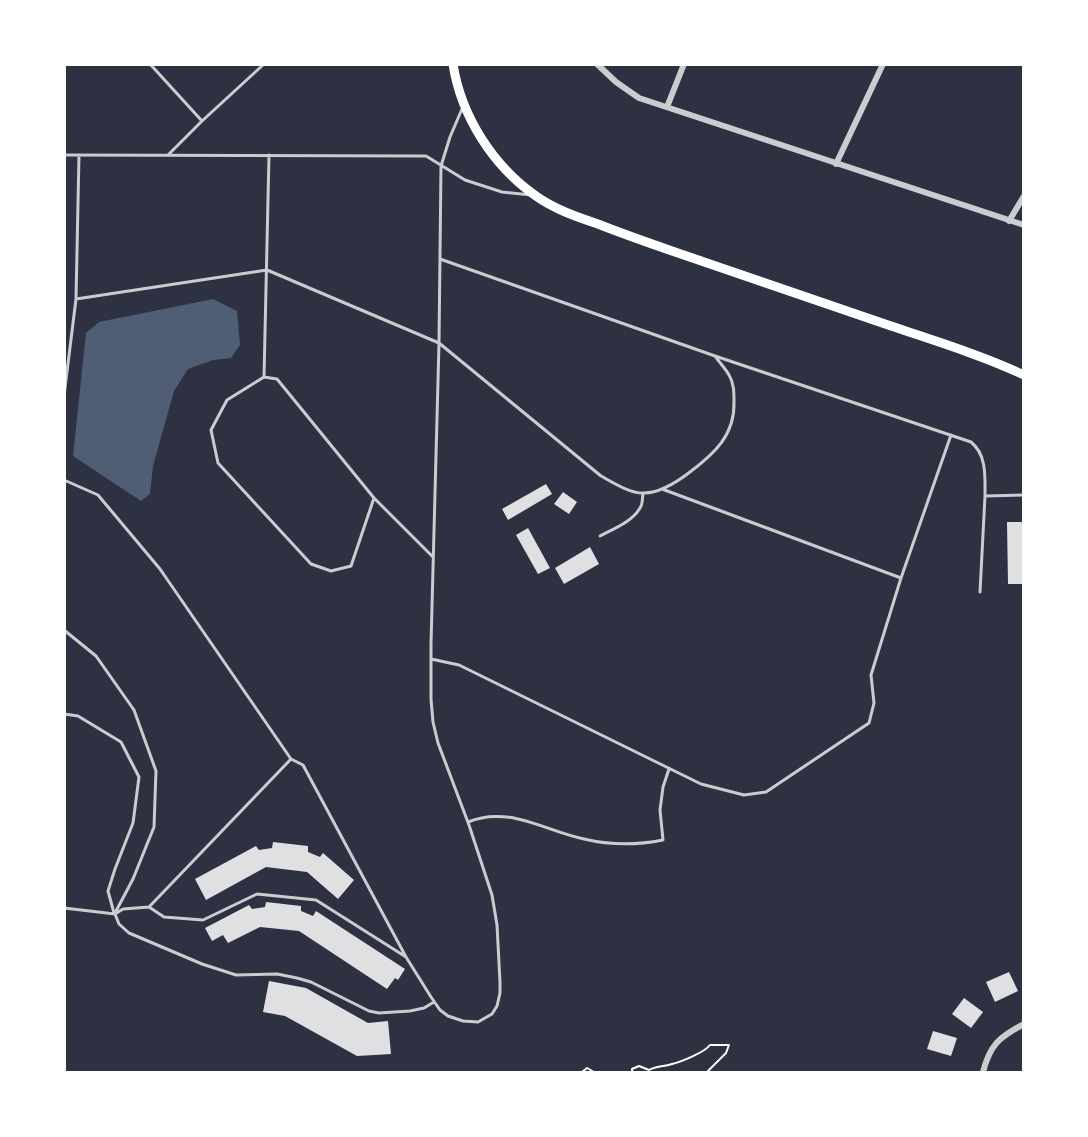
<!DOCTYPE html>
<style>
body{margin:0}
#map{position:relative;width:1088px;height:1137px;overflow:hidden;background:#2d3142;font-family:"PT Sans Narrow",sans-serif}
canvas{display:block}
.frame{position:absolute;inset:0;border:66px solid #fff;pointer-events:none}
</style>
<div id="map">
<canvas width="1088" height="1137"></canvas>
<div class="frame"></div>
</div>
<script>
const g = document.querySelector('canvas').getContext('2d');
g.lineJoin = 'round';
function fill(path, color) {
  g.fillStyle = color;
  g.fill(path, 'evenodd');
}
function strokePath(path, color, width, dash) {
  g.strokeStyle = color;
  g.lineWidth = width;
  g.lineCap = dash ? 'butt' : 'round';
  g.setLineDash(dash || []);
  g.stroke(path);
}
const water = new Path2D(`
 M 213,299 L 237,311 L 240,345 L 231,358 L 213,360 L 188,369 L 174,391 L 153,466 L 150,494 L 141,501 L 73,456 L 86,333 L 99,322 Z`);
const building = new Path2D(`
 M 546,484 L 552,494 L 508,520 L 502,509 Z
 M 563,492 L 577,502 L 569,514 L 554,504 Z
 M 1007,522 L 1024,522 L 1024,584 L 1008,584 Z
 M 528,528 L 550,568 L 538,574 L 516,535 Z
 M 590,547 L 599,564 L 564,584 L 555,568 Z
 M 273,842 L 308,846 L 308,852 L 320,857 L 323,853 L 354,880 L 338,899 L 307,872 L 266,867 L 206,900 L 195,879 L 256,846 L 259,850 L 272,848 Z
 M 266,902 L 301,906 L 301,911 L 313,916 L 316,911 L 405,969 L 398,980 L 395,978 L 387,989 L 299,931 L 260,927 L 228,943 L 223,935 L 212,941 L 205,928 L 249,905 L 252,909 L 265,907 Z
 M 1009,972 L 1018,991 L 995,1002 L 986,982 Z
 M 269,981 L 306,988 L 368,1023 L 388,1021 L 391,1054 L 357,1056 L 285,1016 L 263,1012 Z
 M 964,998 L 983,1012 L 971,1028 L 952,1014 Z
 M 933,1031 L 957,1038 L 951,1056 L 927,1049 Z`);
const path = new Path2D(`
 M 582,1072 L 587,1068 L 594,1072
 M 632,1072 L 632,1069 L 639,1066 L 649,1070 C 656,1066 663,1067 672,1064 C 681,1062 705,1052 710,1045 L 729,1045 L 726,1053 L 707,1072`);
const service = new Path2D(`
 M 150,64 L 202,121
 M 169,154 L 202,121 L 264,64
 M 64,155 L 426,156 L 465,180 L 502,192 L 531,195
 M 269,155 L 264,377 L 277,379 L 374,498 L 433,557
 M 440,259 L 715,356 L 971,442 C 987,455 985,477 985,496 L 1024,495
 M 76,299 L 267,270 L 439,343 L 601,476 C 612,482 631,494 644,493 C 660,493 677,482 690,472 C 714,454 735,435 734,402 C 734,392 734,383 729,375 C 725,368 719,362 715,356
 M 264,377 L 227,400 L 211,430 L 218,463 L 311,564 L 331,571 L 351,566 L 374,498
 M 64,396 L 76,299 L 79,155
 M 64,480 L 98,495 L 160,569 L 291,759
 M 662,489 L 901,578
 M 600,536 C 613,529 632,522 640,508 C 643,504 642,499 643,494
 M 980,592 L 985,496
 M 64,630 L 96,656 L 134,710 L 156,771 L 154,827 L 133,879 L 115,913
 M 431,659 L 459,665 L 701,784 L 744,795 L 766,792 L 869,723 L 874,703 L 871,675 L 901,578 L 951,435
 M 64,714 L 78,716 L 121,742 L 139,777 L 133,823 L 115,869 L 108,891 L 114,913
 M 468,822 C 508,805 545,831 584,839 C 609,845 638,845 663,840 L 660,810 L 663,787 L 669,769
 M 149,907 L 291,759 L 303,765 L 406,957
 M 64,908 L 115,914
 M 434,1002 L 424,1008 L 410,1011 L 379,1013 L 369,1011 L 311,982 L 297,978 L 277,974 L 236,975 L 202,964 L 129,933 L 119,924 L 115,914 L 123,909 L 149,907 L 164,917 L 203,920 L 257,894 L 316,900 L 406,957 L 431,997 L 440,1010 L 448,1016 L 463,1021 L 478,1022 L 492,1014 L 497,1006 L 500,993 L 500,982 L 497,925 L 492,895 L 469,825 L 438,743 L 433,722 L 431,699 L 431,644 L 439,343 L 441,166 L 450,137 L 462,109`);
const minor = new Path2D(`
 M 597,64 L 616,82 L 639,98 L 1024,225
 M 667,107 L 684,64
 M 836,164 L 883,64
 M 1009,221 L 1024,196
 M 983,1072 C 990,1045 999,1037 1024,1024`);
const secondary = new Path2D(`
 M 453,64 C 461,116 493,166 536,196 C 554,209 577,217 598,224 C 623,234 649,243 675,252 C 747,277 819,301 891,326 C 935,341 981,355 1024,375`);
fill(water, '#4f5d75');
fill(building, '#e0e0e3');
strokePath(path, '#fff', 2);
strokePath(service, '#caccd0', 3);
strokePath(minor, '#caccd0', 6);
strokePath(secondary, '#fff', 9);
</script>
